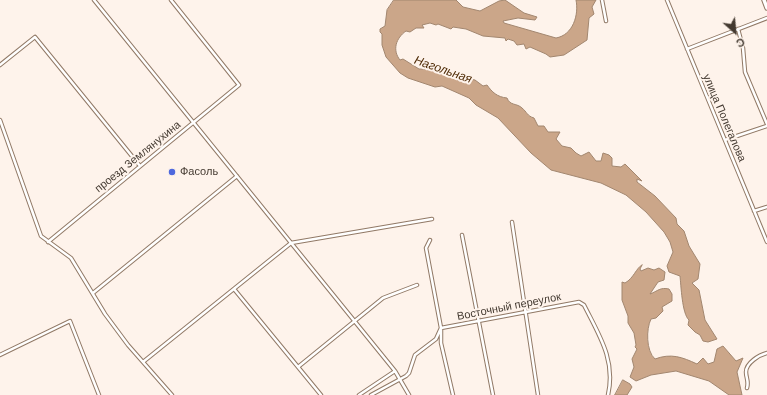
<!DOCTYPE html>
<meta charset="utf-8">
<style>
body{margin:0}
#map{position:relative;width:767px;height:395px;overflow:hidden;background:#fef3eb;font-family:Arial,sans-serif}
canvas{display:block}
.north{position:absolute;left:715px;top:12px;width:40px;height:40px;-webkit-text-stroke:3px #fef3eb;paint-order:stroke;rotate:153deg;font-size:11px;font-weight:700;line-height:16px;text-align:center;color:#443a31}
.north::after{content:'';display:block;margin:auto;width:14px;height:18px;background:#443a31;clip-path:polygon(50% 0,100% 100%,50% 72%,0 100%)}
</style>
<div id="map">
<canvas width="767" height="395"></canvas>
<div class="north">С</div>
</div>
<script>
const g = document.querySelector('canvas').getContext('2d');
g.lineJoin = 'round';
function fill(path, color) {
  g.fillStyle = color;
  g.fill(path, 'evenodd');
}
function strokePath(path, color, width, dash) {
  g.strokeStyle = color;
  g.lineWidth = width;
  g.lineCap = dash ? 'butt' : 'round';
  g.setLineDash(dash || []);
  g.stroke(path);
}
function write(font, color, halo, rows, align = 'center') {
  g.font = font + ' Arial,sans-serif';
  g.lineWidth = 4;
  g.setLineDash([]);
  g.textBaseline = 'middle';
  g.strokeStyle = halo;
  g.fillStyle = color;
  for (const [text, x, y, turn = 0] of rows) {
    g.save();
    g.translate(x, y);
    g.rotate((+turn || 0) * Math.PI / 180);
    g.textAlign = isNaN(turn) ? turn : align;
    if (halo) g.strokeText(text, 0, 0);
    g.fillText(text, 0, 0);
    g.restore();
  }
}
const water = new Path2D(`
 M 394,0 L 456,0 L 463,7 L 480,11 L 499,1 L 505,0 L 524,13 L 537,17 L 535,20 L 518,18 L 503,21 L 504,23 L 556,38 C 573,35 579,15 576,0 L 596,0 L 592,7 L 594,14 L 589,18 L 587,40 L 564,55 L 550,57 L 546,54 L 530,47 L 526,49 L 524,44 L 517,45 L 514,41 L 508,39 L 506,41 L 505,38 L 483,36 L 466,29 L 453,27 L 451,29 L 438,24 L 436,25 L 430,23 L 422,25 L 424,28 L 416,28 L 410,32 L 406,31 C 396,38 392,50 400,60 L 403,59 L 419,69 L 444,70 L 453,76 L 475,80 L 483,86 L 487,85 C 492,92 497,97 507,98 C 510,106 517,103 522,108 C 527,112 527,116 534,118 L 538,126 L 544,126 L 548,132 L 560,132 L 556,139 L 562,146 L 571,148 L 576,153 L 581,156 L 589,152 L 596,161 L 601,161 L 603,153 L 609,155 L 612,158 L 612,166 L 621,167 L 625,164 L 642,181 L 637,179 L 637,182 L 655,196 L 676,218 L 677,224 L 684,231 L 689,246 L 700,264 L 698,279 L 692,283 L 699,290 L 705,320 L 717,339 L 708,342 L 703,341 L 700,335 L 695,332 L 688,325 L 689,320 C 682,314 681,285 680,276 L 669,272 L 667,266 L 673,252 L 670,242 L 664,232 L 646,212 L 626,195 L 601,183 L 551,170 L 531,153 L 498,118 L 476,105 L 469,98 L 442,86 L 435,87 L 408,78 L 400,73 L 386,57 L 382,45 L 382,34 L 380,32 L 380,29 L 385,26 L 387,10 Z
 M 642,265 L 640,269 L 641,271 L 648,268 L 654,270 L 659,268 L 665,272 L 664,280 L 658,282 L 650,294 C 658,291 660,287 669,289 L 672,294 L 672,301 L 662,307 L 663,311 L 656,318 L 651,319 C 646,329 646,351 655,359 C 671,353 682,357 697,364 L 703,358 L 708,364 L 714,362 L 717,349 L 723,346 L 736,361 L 743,358 L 737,372 L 742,395 L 729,395 L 709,381 L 676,371 L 651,375 L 636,381 L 630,377 L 634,367 L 632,359 L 637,349 L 635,347 L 636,345 L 634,333 L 628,323 L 628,316 L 622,300 L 622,282 L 625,283 C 634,278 636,268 642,265 Z
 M 623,380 L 630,384 L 632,387 L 627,395 L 615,395 Z`);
const street = new Path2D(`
 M 94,0 L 395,371 L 409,395
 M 602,0 L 606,21
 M 667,0 L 767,242
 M 738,29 L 743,48 L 745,72 L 767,124
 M 687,49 L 767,18
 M 0,65 L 35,37 L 140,166
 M 0,120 L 41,236 L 71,258 L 105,314 L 128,345 L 172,395
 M 725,140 L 767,126
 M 754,211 L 767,207
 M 512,222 L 538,395
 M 462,235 L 493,395
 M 430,240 L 426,248 L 441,328 L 441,343 L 453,395
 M 48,242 L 239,85 L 171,0
 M 234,289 L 321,395
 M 93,293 L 237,176
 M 0,355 L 70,321 L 99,395
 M 143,362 L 291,243 L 432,219
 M 298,367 L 383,298 L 417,285
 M 747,388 C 749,381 746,378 746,372 C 746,363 759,355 767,353
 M 359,395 L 395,371
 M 371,395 L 406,376 L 409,373 L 415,355 L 436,339 L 441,328 L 579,302 L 584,305 C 599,335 616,360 608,395`);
const secondary = new Path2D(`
 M 764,0 L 767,8`);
const markers = [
 [172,172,4,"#4e68dd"]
];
const streetNames = [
 ["улица Полегалова",724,118,67],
 ["проезд Землянухина",138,157,-39],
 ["Восточный переулок",509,307,-11]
];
const poiNames = [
 ["Фасоль",180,172]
];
const waterNames = [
 ["Нагольная",443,70,19]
];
fill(water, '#cba689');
strokePath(water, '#a2866f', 1);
strokePath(street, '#917966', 4.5);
strokePath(secondary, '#917966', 5.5);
strokePath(street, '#fff', 2.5);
strokePath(secondary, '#fff', 3.5);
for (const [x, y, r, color] of markers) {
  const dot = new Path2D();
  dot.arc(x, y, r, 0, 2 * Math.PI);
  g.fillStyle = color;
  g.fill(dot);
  strokePath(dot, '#fef3eb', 1.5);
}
write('11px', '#443a31', '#fef3eb', streetNames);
write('11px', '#443a31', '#fef3eb', poiNames, 'left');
write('italic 12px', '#4e2a05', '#fef3eb', waterNames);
</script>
